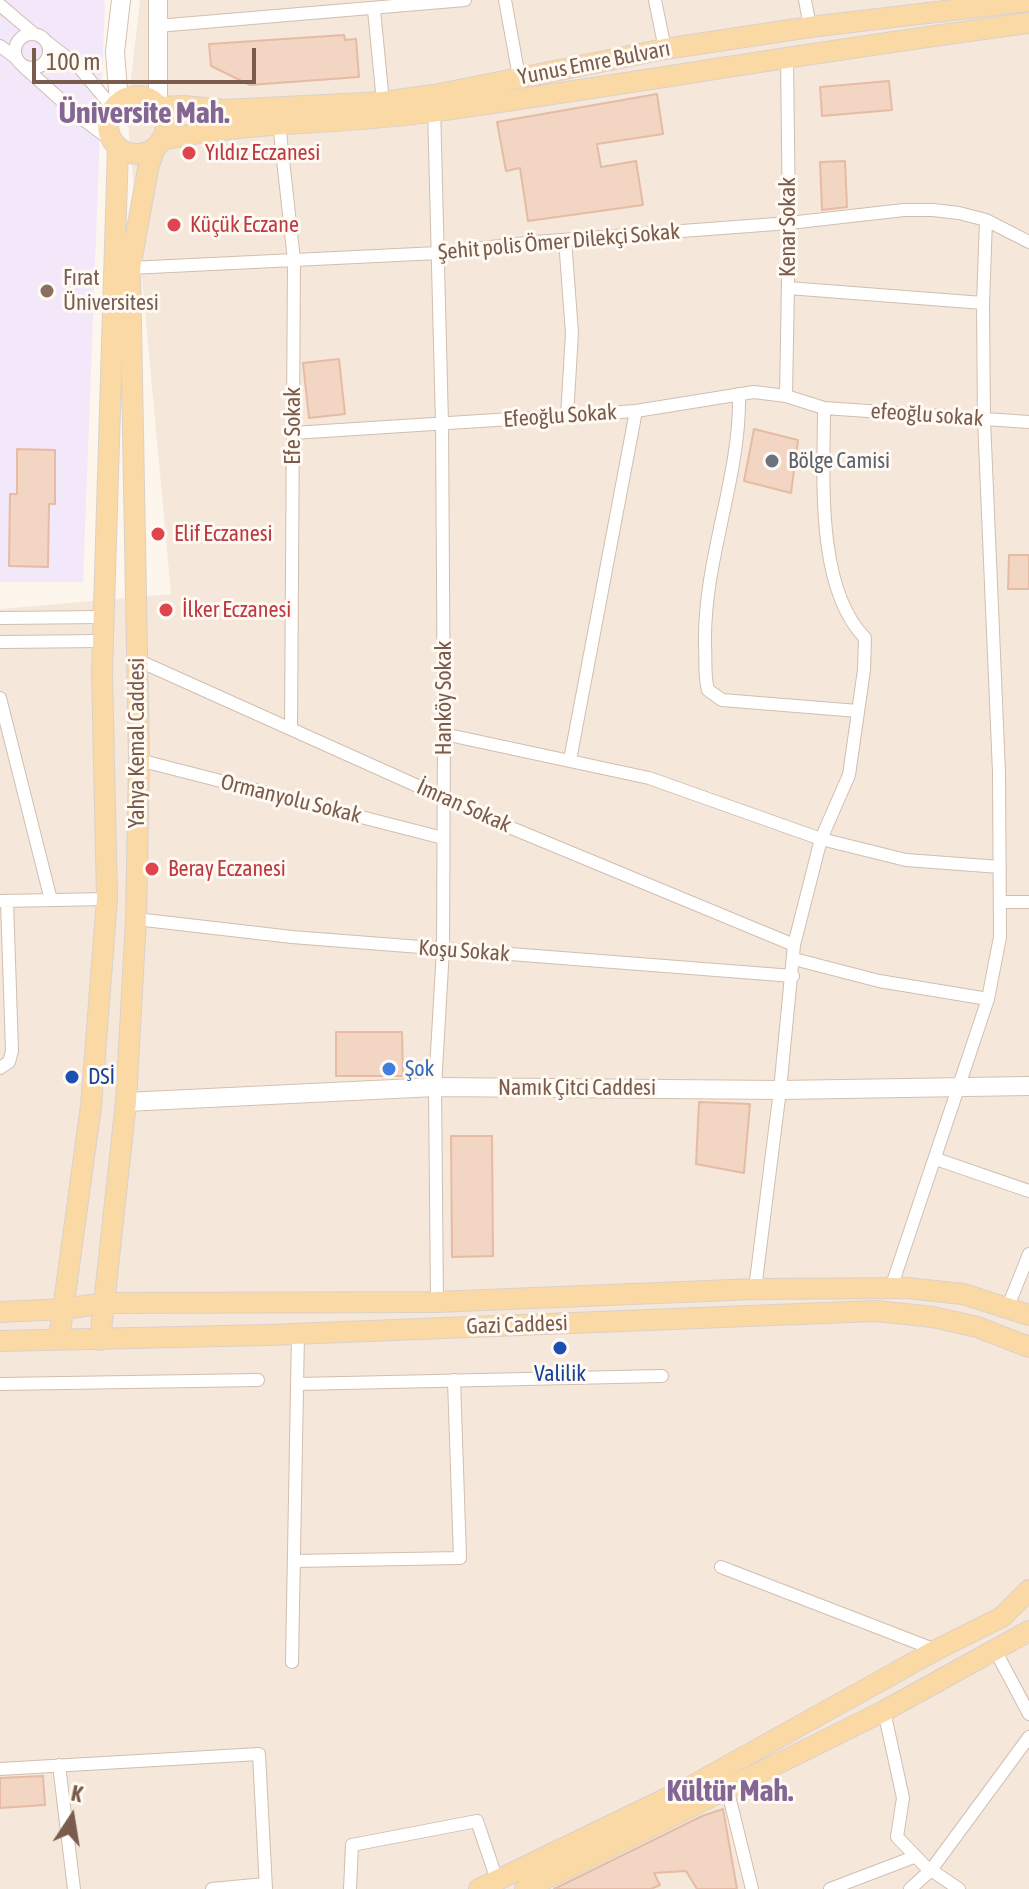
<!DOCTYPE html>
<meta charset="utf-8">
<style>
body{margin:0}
#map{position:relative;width:1029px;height:1889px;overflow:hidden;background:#fdf6ec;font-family:"Asap Condensed",sans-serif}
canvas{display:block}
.north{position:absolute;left:32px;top:1777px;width:80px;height:80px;-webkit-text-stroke:6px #fffaf3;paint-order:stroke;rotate:12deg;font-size:22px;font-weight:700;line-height:32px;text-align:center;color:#7a5c4d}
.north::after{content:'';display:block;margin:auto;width:28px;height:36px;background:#7a5c4d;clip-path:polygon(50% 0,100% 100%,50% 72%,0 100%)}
.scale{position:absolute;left:32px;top:48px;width:224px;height:36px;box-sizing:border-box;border:4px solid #7a5c4d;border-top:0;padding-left:10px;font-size:24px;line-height:28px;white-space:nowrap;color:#7a5c4d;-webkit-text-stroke:6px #fffaf3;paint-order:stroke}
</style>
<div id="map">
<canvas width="1029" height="1889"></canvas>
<div class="north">K</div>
<div class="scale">100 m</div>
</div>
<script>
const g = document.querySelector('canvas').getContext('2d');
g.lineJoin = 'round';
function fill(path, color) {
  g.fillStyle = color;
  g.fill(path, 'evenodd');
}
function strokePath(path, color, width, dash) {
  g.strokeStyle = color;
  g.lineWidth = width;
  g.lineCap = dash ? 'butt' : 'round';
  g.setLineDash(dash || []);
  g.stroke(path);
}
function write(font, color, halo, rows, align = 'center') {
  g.font = font + ' "Asap Condensed",sans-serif';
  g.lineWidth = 6;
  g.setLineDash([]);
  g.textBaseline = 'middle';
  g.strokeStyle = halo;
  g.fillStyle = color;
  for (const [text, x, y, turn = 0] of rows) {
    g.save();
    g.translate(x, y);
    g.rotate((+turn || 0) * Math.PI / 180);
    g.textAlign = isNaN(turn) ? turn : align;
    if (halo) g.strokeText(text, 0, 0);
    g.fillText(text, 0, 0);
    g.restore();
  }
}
const residential = new Path2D(`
 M 140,0 L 1029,0 L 1029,1889 L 0,1889 L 0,609 L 171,594 L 127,114 Z`);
const education = new Path2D(`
 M 0,0 L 105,0 L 83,582 L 0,582 Z`);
const building = new Path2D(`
 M 344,35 L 345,40 L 356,39 L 359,77 L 250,85 L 211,66 L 209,44 Z
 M 889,81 L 892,110 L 822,116 L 820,87 Z
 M 657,94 L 663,134 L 597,144 L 601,167 L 636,161 L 643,205 L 528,221 L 520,168 L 506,171 L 497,122 Z
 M 845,161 L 847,207 L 822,210 L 820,162 Z
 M 339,359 L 345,414 L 309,418 L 303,363 Z
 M 754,429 L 798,440 L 791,493 L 744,481 Z
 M 17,449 L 55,450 L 55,504 L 49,504 L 48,567 L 9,566 L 10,494 L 17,494 Z
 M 1009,555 L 1029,555 L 1029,589 L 1008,589 Z
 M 336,1032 L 402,1032 L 403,1076 L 336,1076 Z
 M 699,1102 L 750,1104 L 744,1173 L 696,1164 Z
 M 451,1136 L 492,1136 L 493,1256 L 452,1257 Z
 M 43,1776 L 45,1805 L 0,1808 L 0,1778 Z
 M 723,1809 L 737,1889 L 697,1889 L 686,1871 L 654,1873 L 660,1885 L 651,1889 L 554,1889 L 702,1816 Z`);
const street = new Path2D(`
 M 505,0 L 519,77
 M 655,0 L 665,49
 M 805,0 L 810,27
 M 0,5 L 33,33
 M 374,10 L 383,102
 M 157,26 L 465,0
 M15 51a17 17 0 1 1 34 0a17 17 0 1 1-34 0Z
 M 47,42 L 78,66 L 113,108
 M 0,46 L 16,58
 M 24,67 L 80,117 L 112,141
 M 434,106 L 442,424 L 444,734 L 443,949 L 435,1087 L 437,1302
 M 279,123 L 294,260 L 291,729
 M 565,240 L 572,333 L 567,416
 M 130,268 L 438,253 L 535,242 L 789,223 L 904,210 L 933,210 L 959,213 L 986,220 L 1029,242
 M 788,288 L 983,303 L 984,420 L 999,772 L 1000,937 L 988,999 L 891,1288
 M 983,303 L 986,220
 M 739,394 C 741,477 703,560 705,646 C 706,660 704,676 708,690 L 722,700 L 858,711
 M 786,396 L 789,223 L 787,58
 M 293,433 L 636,411 L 754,392 L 786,396 L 824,408 L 1029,422
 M 0,618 L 103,617
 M 0,642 L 103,641
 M 137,660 L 509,827 L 794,945
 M 0,698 L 51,900
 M 444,734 L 649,778 L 821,839 L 906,860 L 1000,867
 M 139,760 L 443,838
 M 570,760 L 636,411
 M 2,901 L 107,899
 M 1001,902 L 1029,902
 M 136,919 L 292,937 L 793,976
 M 794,959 L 879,981 L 988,999
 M 0,1068 L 9,1062 L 12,1051 L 7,901
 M 936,1159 L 1029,1191
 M 755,1289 L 780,1090 L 794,945 L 821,839 L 849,775 L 864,670 L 865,638 C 815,587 824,475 824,408
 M 1007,1309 L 1029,1254
 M 0,1384 L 258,1380
 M 298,1384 L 662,1376
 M 294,1561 L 460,1558 L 454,1380
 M 721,1567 L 936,1650
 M 995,1650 L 1029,1714
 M 292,1662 L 298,1333
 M 884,1711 L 903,1798 L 897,1837 L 925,1866 L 959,1889
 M 59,1765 L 74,1889
 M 0,1769 L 259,1754 L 266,1889
 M 727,1788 L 752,1889
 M 212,1889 L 265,1884
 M 350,1889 L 352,1845 L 477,1821 L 497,1880
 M 830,1889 L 914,1857
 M 910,1889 L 931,1870 L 1029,1737`);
const secondary = new Path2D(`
 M 119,102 L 115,52 L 121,0
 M 158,105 L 158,0
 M 126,1102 L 435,1087 L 780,1090 L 1029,1086`);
const primary = new Path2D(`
 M108 125a29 29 0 1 1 58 0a29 29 0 1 1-58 0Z
 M 159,107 L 184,106 L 225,110 L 383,102 L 434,95 L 665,49 L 810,27 L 1029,1
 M 161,140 C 252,120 346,125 437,111 C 635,83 831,49 1029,23
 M 0,1312 L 63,1309 L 105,1303 L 437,1302 L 755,1289 L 907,1288 L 963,1294 L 1029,1315
 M 59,1339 L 91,1106 L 107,899 L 102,672 L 118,147
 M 100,1340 L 126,1102 L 136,919 L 139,760 L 130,268 L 148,169 L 155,147
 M 0,1341 L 268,1335 L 876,1311 L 933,1317 L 977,1327 L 1029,1347
 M 479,1889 L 688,1788 L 936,1650 L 1002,1617 L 1029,1590
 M 525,1889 L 884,1711 L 1029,1631`);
const markers = [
 [189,153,8,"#e0444e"],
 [174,225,8,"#e0444e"],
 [47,291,8,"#8d6e63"],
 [772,461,8,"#6b7280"],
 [158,534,8,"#e0444e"],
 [166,610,8,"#e0444e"],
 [152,869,8,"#e0444e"],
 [389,1069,8,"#3f7fe0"],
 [72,1077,8,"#1a4fb4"],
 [560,1348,8,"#1a4fb4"]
];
const streetNames = [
 ["Yunus Emre Bulvarı",594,63,-11],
 ["Kenar Sokak",788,227,-90],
 ["Şehit polis Ömer Dilekçi Sokak",559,242,-5],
 ["efeoğlu sokak",927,415,4],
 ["Efeoğlu Sokak",560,416,-4],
 ["Efe Sokak",293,426,-90],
 ["Hanköy Sokak",444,698,-90],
 ["Yahya Kemal Caddesi",137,743,-90],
 ["Ormanyolu Sokak",291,799,14],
 ["İmran Sokak",464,806,24],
 ["Koşu Sokak",464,951,4],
 ["Namık Çitci Caddesi",577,1088],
 ["Gazi Caddesi",517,1325,-2]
];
const healthNames = [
 ["Yıldız Eczanesi",205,153],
 ["Küçük Eczane",190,225],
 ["Elif Eczanesi",174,534],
 ["İlker Eczanesi",182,610],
 ["Beray Eczanesi",168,869]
];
const educationNames = [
 ["Fırat",63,278],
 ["Üniversitesi",63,303]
];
const worshipNames = [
 ["Bölge Camisi",788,461]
];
const shopNames = [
 ["Şok",405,1069]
];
const transitNames = [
 ["DSİ",88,1077],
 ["Valilik",560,1374,"center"]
];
const districtNames = [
 ["Üniversite Mah.",144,114],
 ["Kültür Mah.",730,1792]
];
fill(residential, '#f5e8da');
fill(education, '#f3e8fa');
fill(building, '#f3d5c3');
strokePath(building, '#e6bba3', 2);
strokePath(street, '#d1beb0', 14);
strokePath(secondary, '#d6c0b0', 20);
strokePath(primary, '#dad1cd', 22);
strokePath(street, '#fff', 12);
strokePath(secondary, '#fff', 18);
strokePath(primary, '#fbd9a5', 20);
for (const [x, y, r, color] of markers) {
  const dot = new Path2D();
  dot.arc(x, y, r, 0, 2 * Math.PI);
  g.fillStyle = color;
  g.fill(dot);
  strokePath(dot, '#fffaf3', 3);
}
write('22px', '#7a5c4d', '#fffaf3', streetNames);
write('22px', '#be3a42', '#fffaf3', healthNames, 'left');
write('22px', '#785e54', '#fffaf3', educationNames, 'left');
write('22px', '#5b616d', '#fffaf3', worshipNames, 'left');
write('22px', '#366cbe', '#fffaf3', shopNames, 'left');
write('22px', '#164399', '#fffaf3', transitNames, 'left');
write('bold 30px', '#846695', '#fffaf3', districtNames);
</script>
